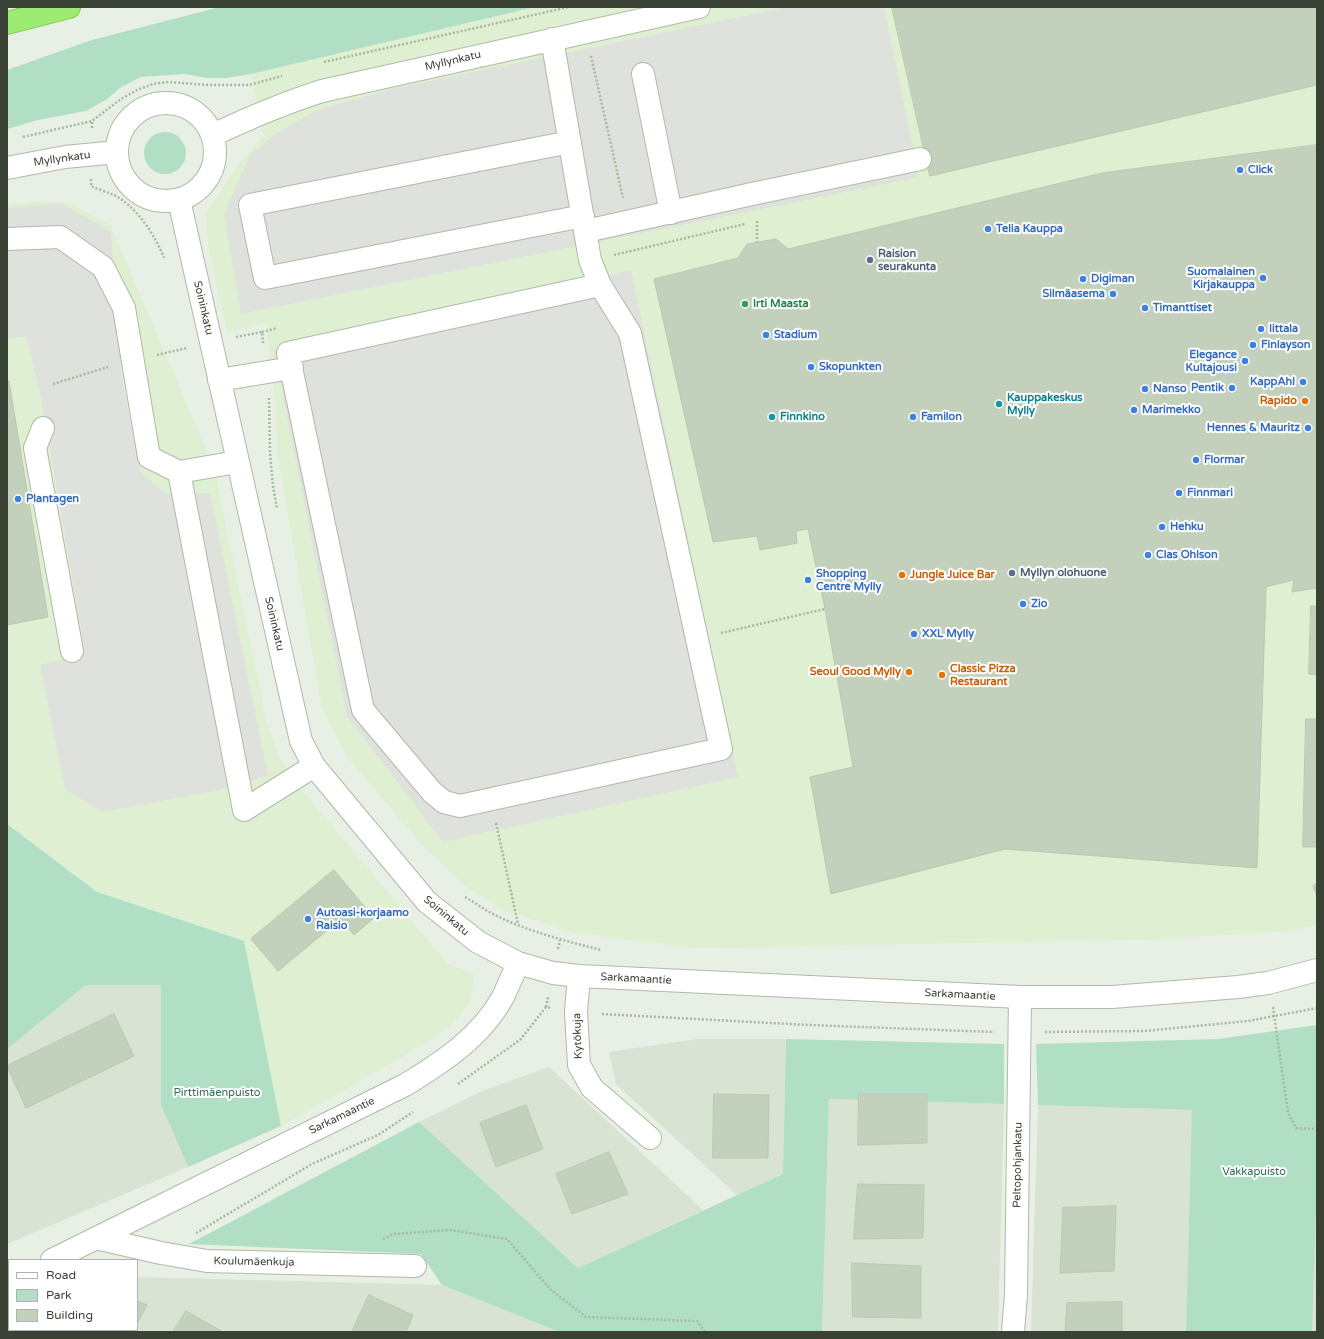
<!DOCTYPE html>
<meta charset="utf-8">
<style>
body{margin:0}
#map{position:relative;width:1324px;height:1339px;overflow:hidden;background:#e8efe4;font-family:"Varela Round",sans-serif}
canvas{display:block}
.frame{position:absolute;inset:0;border:8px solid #3a4135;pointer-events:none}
.legend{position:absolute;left:8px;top:1259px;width:130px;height:72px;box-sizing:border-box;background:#fff;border:1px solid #b0b3ae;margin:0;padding:5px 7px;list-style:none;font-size:12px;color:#3a4135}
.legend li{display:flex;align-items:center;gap:8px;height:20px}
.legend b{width:20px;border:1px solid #b0b3ae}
</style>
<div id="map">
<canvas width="1324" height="1339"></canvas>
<div class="frame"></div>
<ul class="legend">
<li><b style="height:5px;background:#fff"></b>Road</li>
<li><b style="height:11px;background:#b1dfc5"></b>Park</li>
<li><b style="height:11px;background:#c3d0bb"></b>Building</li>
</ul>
</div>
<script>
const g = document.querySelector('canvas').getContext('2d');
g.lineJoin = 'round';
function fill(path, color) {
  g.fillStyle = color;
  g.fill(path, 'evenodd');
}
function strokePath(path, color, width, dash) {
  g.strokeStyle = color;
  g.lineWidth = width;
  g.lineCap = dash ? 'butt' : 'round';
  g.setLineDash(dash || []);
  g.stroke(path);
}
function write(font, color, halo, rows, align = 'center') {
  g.font = font + ' "Varela Round",sans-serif';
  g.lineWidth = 4;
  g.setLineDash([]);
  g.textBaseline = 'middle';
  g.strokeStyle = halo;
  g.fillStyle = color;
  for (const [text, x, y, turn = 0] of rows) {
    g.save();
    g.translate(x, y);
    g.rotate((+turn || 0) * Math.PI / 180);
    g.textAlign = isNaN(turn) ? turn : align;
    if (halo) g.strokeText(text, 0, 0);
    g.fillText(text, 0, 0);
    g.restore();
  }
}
const residential = new Path2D(`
 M 86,985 L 162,985 L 161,1105 L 188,1167 L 7,1244 L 7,1049 Z
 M 697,1039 L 786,1039 L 783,1174 L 737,1195 L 616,1084 L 609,1052 Z
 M 549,1067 L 703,1210 L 578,1268 L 419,1122 L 482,1091 Z
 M 829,1099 L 1004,1104 L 998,1332 L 822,1332 Z
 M 1038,1105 L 1193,1110 L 1186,1332 L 1031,1332 Z
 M 1316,1179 L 1317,1332 L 1312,1332 Z
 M 137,1277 L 442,1285 L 559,1331 L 25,1332 L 28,1330 L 137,1330 Z`);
const commercial = new Path2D(`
 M 535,7 L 1317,7 L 1317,926 L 1268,933 L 1133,940 L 696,948 L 576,933 L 505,911 L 466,887 L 421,844 L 349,759 L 322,709 L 277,452 L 276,410 L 266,323 L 227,332 L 209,252 L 206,214 L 238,165 L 264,136 L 251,74 Z
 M 37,201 L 70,203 L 111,226 L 215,471 L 267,724 L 279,756 L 297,784 L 447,963 L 474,975 L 471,999 L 462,1013 L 445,1030 L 409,1053 L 281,1126 L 244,941 L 97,892 L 7,824 L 7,205 Z`);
const green = new Path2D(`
 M 220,7 L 535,7 L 251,74 L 226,78 L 207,78 L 185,74 L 141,77 L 120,88 L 107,99 L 86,111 L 38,120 L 7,129 L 7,70 L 92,40 Z
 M144 153a21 21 0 1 1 42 0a21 21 0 1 1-42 0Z
 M 7,824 L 97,892 L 244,941 L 281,1126 L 188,1167 L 161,1105 L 161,985 L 86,985 L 7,1049 Z
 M 1317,1025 L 1317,1179 L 1312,1332 L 1186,1332 L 1192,1110 L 1038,1105 L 1036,1044 L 1218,1039 Z
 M 786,1039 L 1004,1044 L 1004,1104 L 829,1099 L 822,1332 L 560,1332 L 442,1285 L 421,1254 L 189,1244 L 419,1122 L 578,1268 L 783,1174 Z`);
const parking = new Path2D(`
 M 788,7 L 884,7 L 919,177 L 241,314 L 224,214 L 250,156 L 271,137 L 315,111 L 396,88 Z
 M 61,203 L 111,232 L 122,379 L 140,471 L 166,494 L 210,493 L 268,776 L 215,791 L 102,812 L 65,789 L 40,665 L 85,653 L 41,397 L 26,336 L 7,339 L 7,208 Z
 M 631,270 L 738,777 L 443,842 L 347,716 L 274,351 Z`);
const building = new Path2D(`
 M 892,7 L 1317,7 L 1317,85 L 930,176 Z
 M 1317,145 L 1317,588 L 1292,592 L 1294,580 L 1266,587 L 1257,868 L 1005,849 L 831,894 L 810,777 L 853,767 L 825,609 L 808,529 L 796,531 L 797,543 L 760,550 L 757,536 L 713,542 L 654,279 L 738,258 L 747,244 L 776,239 L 788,249 L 1102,173 Z
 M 7,381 L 9,381 L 48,617 L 7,625 Z
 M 1311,606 L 1317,606 L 1317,675 L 1309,674 Z
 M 1306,719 L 1317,719 L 1317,847 L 1303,847 Z
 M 334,870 L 374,918 L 354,935 L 341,919 L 278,971 L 251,939 Z
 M 1317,883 L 1317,896 L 1313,886 Z
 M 114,1014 L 134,1056 L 26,1108 L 7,1066 Z
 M 714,1094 L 769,1095 L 768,1158 L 713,1158 Z
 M 859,1094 L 927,1094 L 927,1143 L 858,1145 Z
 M 526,1105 L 543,1149 L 496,1167 L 480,1123 Z
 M 609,1152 L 628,1194 L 572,1214 L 556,1174 Z
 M 858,1184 L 924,1185 L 923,1238 L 854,1239 Z
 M 1116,1206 L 1114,1271 L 1060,1273 L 1063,1208 Z
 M 852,1263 L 921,1266 L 921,1318 L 853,1317 Z
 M 369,1295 L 413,1315 L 406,1332 L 352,1332 Z
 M 137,1301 L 147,1305 L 137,1324 Z
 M 1122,1302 L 1122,1332 L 1065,1332 L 1067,1303 Z
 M 186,1311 L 221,1331 L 221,1332 L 173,1332 Z
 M 106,1330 L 134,1330 L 133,1332 L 110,1332 Z`);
const path = new Path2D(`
 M 591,56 L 623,198
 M 324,62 L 569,7
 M 92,128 L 92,121
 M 23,137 L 92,121 L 121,99 L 137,90 L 153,84 L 169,82 L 208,85 L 249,85 L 282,76
 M 91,179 L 91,186 C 98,189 107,192 114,195 C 137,207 155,235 164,258
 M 757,221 L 757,242
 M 614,255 L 745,224
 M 262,332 L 277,328
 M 236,337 L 262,332 L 263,343
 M 157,355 L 187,348
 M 53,384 L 108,367
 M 269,398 L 270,453 L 273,486 L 277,509
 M 721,633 L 825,609
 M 496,823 L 518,924
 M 465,897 C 476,903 486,911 497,916 C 530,932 566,941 601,950
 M 558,949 L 560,940
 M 546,1007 L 548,997
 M 1273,1007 L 1288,1113 L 1296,1128 L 1317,1129
 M 602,1014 L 809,1025 L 994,1032
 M 1045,1032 L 1144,1031 L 1248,1021 L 1317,1008
 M 458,1084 L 521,1039 L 546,1007 L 551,1008
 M 196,1233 L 312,1164 L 378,1135 L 413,1112
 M 383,1239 L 393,1234 L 450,1230 L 507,1239 L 551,1290 L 586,1317 L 697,1321 L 705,1332`);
const minor = new Path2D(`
 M 552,39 L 590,260 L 600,285 L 630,333 L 721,749 L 460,806 L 444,802 L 432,792 L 363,710 L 288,353 L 600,285
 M 643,74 L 671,213
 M117 152a49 49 0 1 1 98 0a49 49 0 1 1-98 0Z
 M 213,135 C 249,118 284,103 322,91 L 699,7
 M 570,142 L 250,205 L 265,278 L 583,216
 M 7,168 L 65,157 L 117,152
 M 179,200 L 301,741 L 314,766 L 427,902 L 478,942 L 518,963 L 553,973 L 579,976 L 1020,997 L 1112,997 L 1238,987 L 1268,983 L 1317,970
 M 586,231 L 752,194 L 920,159
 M 7,239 L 60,237 L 103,267 L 124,308 L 149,457 L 179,472 L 237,462
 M 219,380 L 292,368
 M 43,428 L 35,448 L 72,651
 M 179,472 L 244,810 L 314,766
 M 579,976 L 576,1012 L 579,1065 L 592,1088 L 650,1138
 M 96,1238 L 161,1253 L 207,1261 L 415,1266
 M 52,1260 L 405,1085 C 443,1062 481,1037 503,997 C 508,986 513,975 518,963
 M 7,1283 L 9,1282
 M 1013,1332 L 1016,1294 L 1020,997`);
const highway = new Path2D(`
 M 7,23 L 69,7`);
const markers = [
 [1240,170,4,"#3f7fe0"],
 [988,229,4,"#3f7fe0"],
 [870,260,4,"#5c6f8a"],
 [1263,278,4,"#3f7fe0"],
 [1083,279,4,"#3f7fe0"],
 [1113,294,4,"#3f7fe0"],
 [745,304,4,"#2e9e5b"],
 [1145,308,4,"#3f7fe0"],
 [1261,329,4,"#3f7fe0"],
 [766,335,4,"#3f7fe0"],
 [1253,345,4,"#3f7fe0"],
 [1245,361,4,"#3f7fe0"],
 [811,367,4,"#3f7fe0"],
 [1303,382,4,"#3f7fe0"],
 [1232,388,4,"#3f7fe0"],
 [1145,389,4,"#3f7fe0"],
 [1305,401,4,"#e8710a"],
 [999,404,4,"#0f9aa8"],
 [1134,410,4,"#3f7fe0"],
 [772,417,4,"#0f9aa8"],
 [913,417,4,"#3f7fe0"],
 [1308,428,4,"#3f7fe0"],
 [1196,460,4,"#3f7fe0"],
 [1179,493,4,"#3f7fe0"],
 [18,499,4,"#3f7fe0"],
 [1162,527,4,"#3f7fe0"],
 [1148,555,4,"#3f7fe0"],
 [1012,573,4,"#5c6f8a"],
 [902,575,4,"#e8710a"],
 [808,580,4,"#3f7fe0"],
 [1023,604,4,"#3f7fe0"],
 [914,634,4,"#3f7fe0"],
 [909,672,4,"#e8710a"],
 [942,675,4,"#e8710a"],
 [308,919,4,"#3f7fe0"]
];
const streetNames = [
 ["Myllynkatu",453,61,-13],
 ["Myllynkatu",62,159,-8],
 ["Soininkatu",203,308,77],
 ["Soininkatu",274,624,77],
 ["Soininkatu",446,916,40],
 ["Sarkamaantie",636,979,3],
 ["Sarkamaantie",960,995,3],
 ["Kytökuja",578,1036,-92],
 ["Sarkamaantie",342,1116,-26],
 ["Peltopohjankatu",1018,1165,-89],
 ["Koulumäenkuja",254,1262,1]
];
const shopNames = [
 ["Click",1248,170],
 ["Telia Kauppa",996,229],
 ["Suomalainen",1255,272,"right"],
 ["Kirjakauppa",1255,285,"right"],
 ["Digiman",1091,279],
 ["Silmäasema",1105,294,"right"],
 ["Timanttiset",1153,308],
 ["Iittala",1269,329],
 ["Stadium",774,335],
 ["Finlayson",1261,345],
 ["Elegance",1237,355,"right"],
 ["Kultajousi",1237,368,"right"],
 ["Skopunkten",819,367],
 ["KappAhl",1295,382,"right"],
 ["Pentik",1224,388,"right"],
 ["Nanso",1153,389],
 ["Marimekko",1142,410],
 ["Familon",921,417],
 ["Hennes & Mauritz",1300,428,"right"],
 ["Flormar",1204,460],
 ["Finnmari",1187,493],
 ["Plantagen",26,499],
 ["Hehku",1170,527],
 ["Clas Ohlson",1156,555],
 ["Shopping",816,574],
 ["Centre Mylly",816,587],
 ["Zio",1031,604],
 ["XXL Mylly",922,634],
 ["Autoasi-korjaamo",316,913],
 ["Raisio",316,926]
];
const serviceNames = [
 ["Raision",878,254],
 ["seurakunta",878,267],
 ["Myllyn olohuone",1020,573]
];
const leisureNames = [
 ["Irti Maasta",753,304]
];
const cultureNames = [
 ["Kauppakeskus",1007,398],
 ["Mylly",1007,411],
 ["Finnkino",780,417]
];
const foodNames = [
 ["Rapido",1297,401],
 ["Jungle Juice Bar",910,575,"left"],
 ["Classic Pizza",950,669,"left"],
 ["Restaurant",950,682,"left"],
 ["Seoul Good Mylly",901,672]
];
const parkNames = [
 ["Pirttimäenpuisto",217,1093],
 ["Vakkapuisto",1254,1172]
];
fill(residential, '#d8e3d3');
fill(commercial, '#def0d1');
fill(green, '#b1dfc5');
fill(parking, '#dee1dc');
fill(building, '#c3d0bb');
strokePath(building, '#bac9af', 1);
strokePath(minor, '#afbaa8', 24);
strokePath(highway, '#78c845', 24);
strokePath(path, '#a6ba9b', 2.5, [2, 2]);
strokePath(minor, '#fff', 22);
strokePath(highway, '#9deb73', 22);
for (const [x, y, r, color] of markers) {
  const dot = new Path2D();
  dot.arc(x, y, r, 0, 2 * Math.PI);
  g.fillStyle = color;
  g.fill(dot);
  strokePath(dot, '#fff', 1.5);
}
write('11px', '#3a4135', '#fff', streetNames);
write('bold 11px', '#366cbe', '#fff', shopNames, 'left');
write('bold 11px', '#4e5e75', '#fff', serviceNames, 'left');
write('bold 11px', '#27864d', '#fff', leisureNames, 'left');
write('bold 11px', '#0d838f', '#fff', cultureNames, 'left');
write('bold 11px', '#c56008', '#fff', foodNames, 'right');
write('11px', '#306b53', '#fff', parkNames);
</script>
